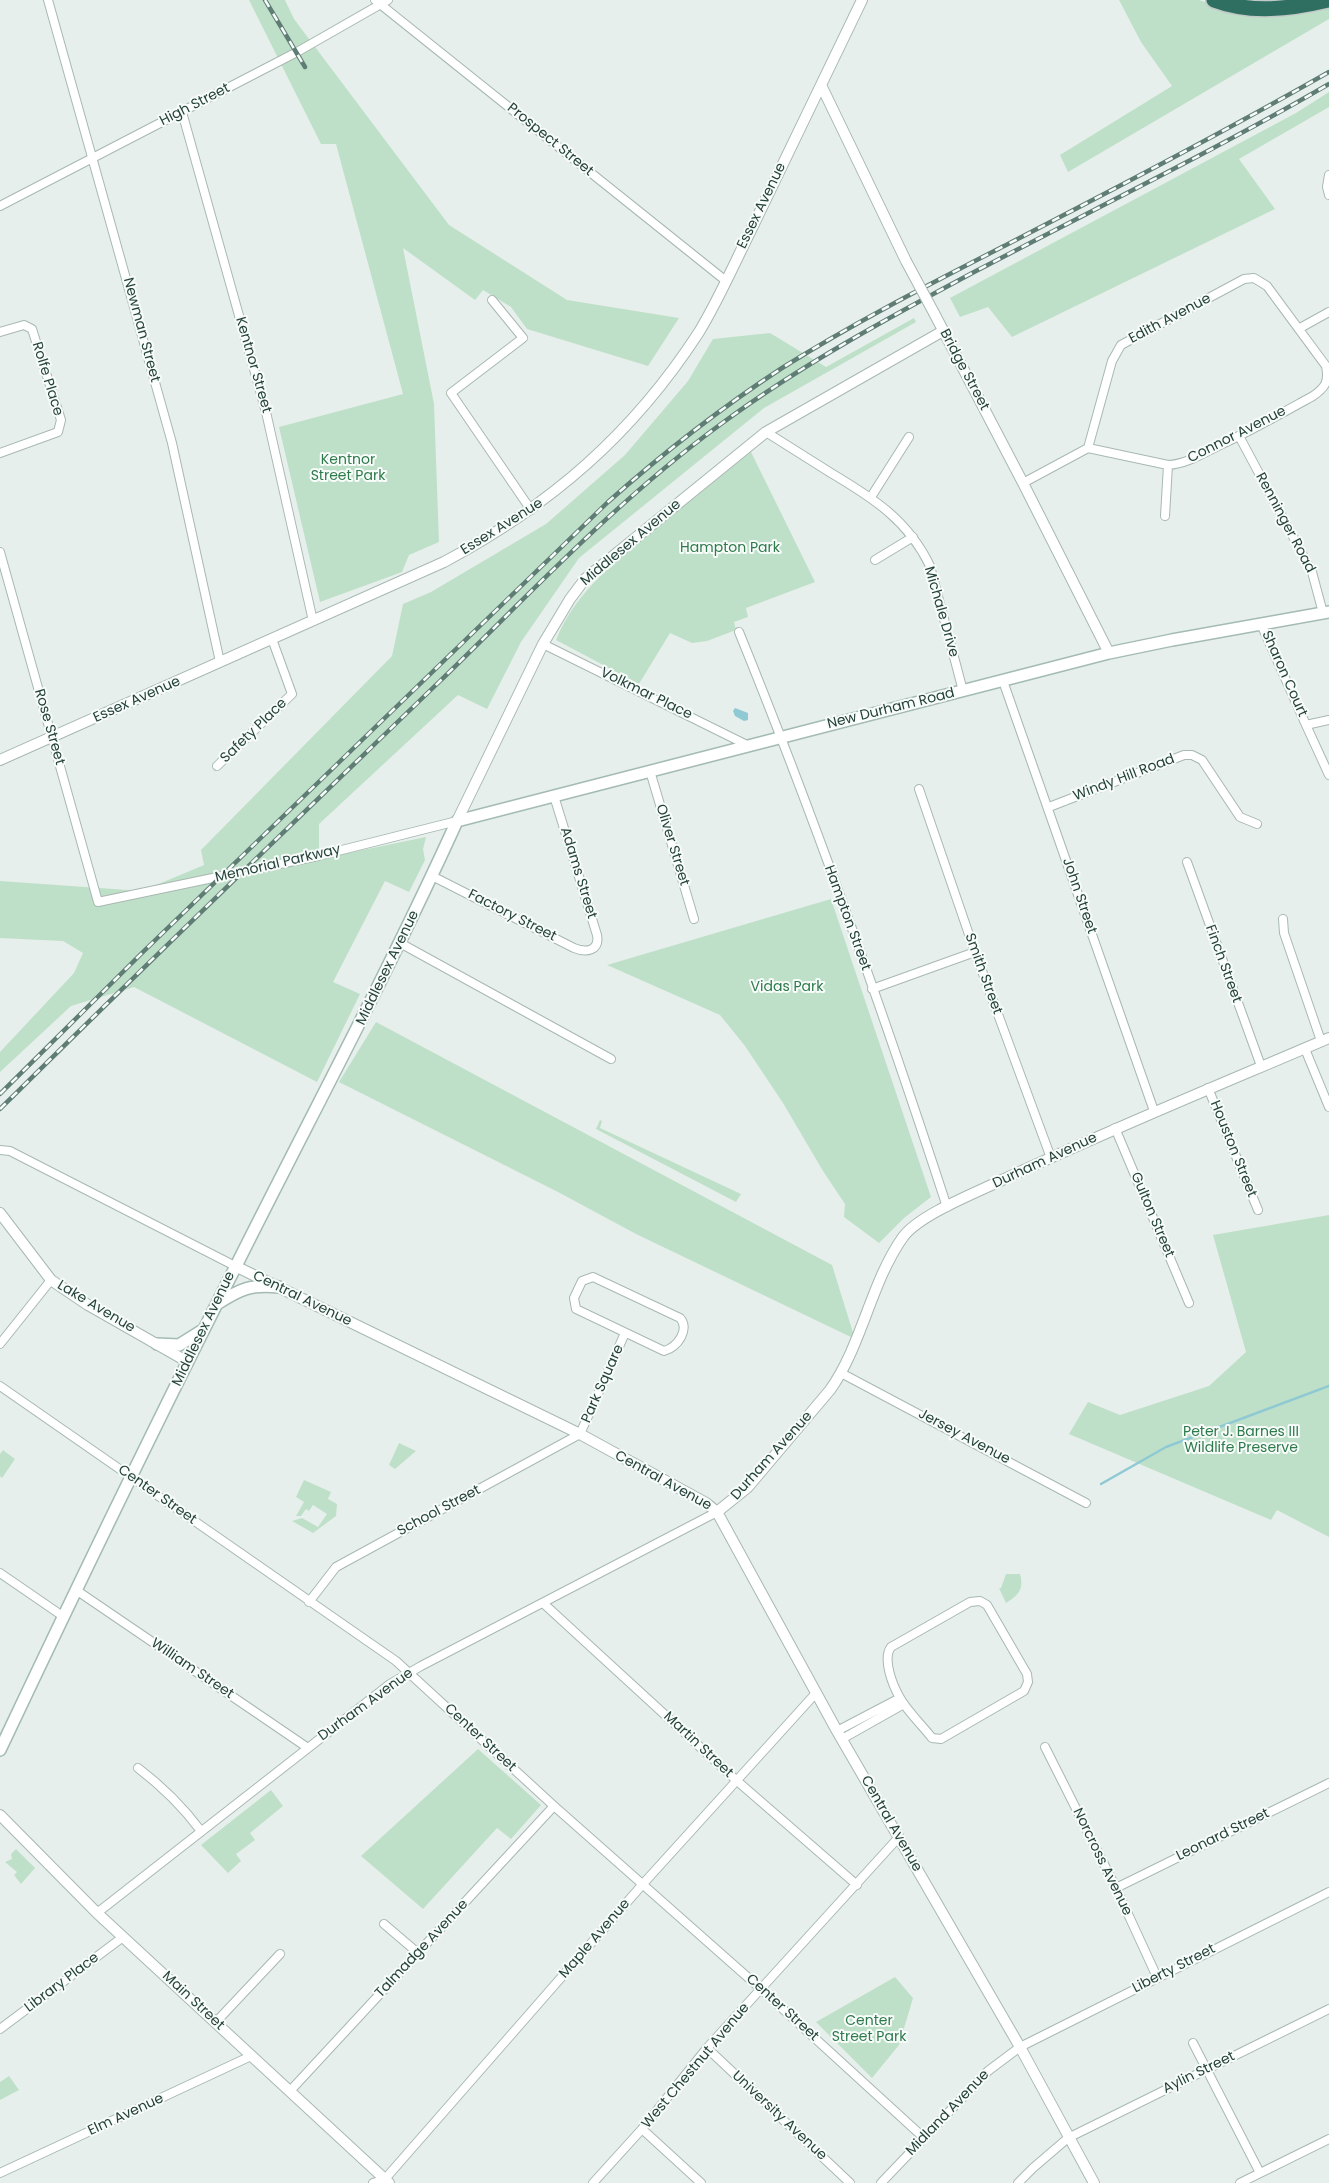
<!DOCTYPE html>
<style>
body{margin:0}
canvas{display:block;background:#e6efeb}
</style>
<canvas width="1329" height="2183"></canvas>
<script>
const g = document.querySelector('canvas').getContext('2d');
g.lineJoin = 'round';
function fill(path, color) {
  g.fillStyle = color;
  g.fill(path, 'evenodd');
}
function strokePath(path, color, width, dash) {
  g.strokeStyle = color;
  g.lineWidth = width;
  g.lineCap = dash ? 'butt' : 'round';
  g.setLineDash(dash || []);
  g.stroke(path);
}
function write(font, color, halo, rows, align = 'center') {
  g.font = font + ' Poppins,sans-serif';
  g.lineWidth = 4;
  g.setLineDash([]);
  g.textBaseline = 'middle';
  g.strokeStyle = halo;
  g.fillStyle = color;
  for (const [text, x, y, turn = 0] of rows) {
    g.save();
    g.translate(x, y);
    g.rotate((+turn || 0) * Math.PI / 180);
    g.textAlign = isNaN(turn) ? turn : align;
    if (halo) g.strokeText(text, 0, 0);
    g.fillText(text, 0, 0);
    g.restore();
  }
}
const green = new Path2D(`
 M 249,0 L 285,0 L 294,19 L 449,225 L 567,300 L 679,318 L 648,366 L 527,329 L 511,307 L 483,290 L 475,300 L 403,248 L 434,404 L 439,542 L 409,555 L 402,572 L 320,602 L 279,427 L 403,394 L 336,144 L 321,144 Z
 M 1119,0 L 1199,0 L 1244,14 L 1303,14 L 1329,6 L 1329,19 L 1068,172 L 1060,155 L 1172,86 L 1141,42 Z
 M 1329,92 L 1329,107 L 1239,159 L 1275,209 L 1012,337 L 988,307 L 960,317 L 950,298 L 1296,113 Z
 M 914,318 L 916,322 L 764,408 L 579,558 L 521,642 L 487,709 L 458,695 L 319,824 L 319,859 L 426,837 L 423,849 L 425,860 L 409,892 L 385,881 L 333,982 L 360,994 L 317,1082 L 134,987 L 71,1006 L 0,1072 L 0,1052 L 74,973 L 83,953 L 63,941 L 0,938 L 0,881 L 142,891 L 204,865 L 201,850 L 392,656 L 403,604 L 431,592 L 546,524 L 625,455 L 688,381 L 713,339 L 770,333 L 826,367 Z
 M 751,452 L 815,582 L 746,608 L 748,617 L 734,622 L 736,630 L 707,641 L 692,643 L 670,633 L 639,684 L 556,640 C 576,589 623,555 664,522 C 693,499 722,475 751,452 Z
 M 831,899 L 931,1197 L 904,1218 L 879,1243 L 844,1217 L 845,1204 L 823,1171 L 783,1103 L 745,1046 L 720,1015 L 607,965 Z
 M 376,1022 L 832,1265 L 855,1339 L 636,1234 L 558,1192 L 339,1082 Z
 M 600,1120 L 602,1121 L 600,1128 L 741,1194 L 736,1202 L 596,1129 Z
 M 1329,1215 L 1329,1537 L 1277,1510 L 1271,1520 L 1069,1434 L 1088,1402 L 1120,1415 L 1209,1386 L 1246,1352 L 1213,1235 Z
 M 399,1443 L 416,1451 L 395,1469 L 389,1465 Z
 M 3,1450 L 15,1459 L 2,1478 L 0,1476 L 0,1454 Z
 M 304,1480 L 331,1492 L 328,1499 L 337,1504 L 336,1516 L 313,1533 L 292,1521 L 302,1518 L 318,1527 L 327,1514 L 313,1505 L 309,1511 L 306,1509 L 301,1516 L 296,1516 L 304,1502 L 296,1497 Z
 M 1006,1574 L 1020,1574 C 1024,1589 1019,1595 1006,1603 L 999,1588 L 1001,1588 Z
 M 478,1749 L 541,1805 L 511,1839 L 497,1828 L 423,1909 L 361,1856 Z
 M 271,1790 L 283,1806 L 250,1833 L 255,1840 L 236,1854 L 241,1861 L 228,1873 L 201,1845 Z
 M 16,1849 L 35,1868 L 21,1884 L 14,1875 L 17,1872 L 5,1862 L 12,1859 L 11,1854 Z
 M 895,1977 L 913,1998 L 899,2045 L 872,2078 L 816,2022 Z
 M 9,2076 L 19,2090 L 0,2100 L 0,2082 Z`);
const water = new Path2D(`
 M 735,708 L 748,713 L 748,720 L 744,721 L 735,716 L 733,711 Z`);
const stream = new Path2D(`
 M 1101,1484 L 1166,1447 L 1329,1386`);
const minor = new Path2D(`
 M 48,0 L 172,443 L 220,662
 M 375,0 L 726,281
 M 182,112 L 266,412 L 313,621
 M 1329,175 L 1327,187 L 1329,195
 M 0,206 L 297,52 L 388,0
 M 492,300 L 523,338 L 451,393 L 531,510
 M 1300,328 L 1329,312
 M 0,332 L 24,325 L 32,329 L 61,420 L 58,432 L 0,453
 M 766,432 C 788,446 809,459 831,473 C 873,498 908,520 930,566 L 963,691
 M 1239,436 L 1312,572 L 1323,613
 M 1023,483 L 1088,448 L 1168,465 C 1186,464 1202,454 1218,446 C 1251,431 1282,413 1313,396 C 1326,387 1329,381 1326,366 L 1267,286 L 1254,278 L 1244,279 L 1121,345 L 1112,361 L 1088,448
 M 871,497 L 909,437
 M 1165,516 L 1168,465
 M 0,552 L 98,902 L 318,856 L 457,821
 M 875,560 L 913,537
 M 1261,624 L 1306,725
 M 739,632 C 816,821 884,1014 947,1207
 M 543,644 L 749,746
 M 1003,681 L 1154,1111
 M 1329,720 L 1306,725 L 1329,775
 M 217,766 L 292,694 L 272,639
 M 650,771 L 694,919
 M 919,789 L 975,952 L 1051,1158
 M 1049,807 L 1184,755 L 1192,755 L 1202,760 L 1240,817 L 1257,824
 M 1187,862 L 1261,1066
 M 432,876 L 574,948 C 586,953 600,951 597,935 L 554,796
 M 1283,919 L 1284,933 L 1321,1041
 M 400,943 L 611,1059
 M 872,989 L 975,952
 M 1305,1049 L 1329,1107
 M 1208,1088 L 1258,1210
 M 1115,1128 L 1189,1303
 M 0,1150 L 10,1151 L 235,1266
 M 593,1277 L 680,1318 C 690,1329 678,1347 664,1351 L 576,1309 L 574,1298 L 582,1281 Z
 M 0,1344 L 51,1280
 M 841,1373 L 1086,1503
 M 0,1386 L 396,1661 L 554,1806 L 761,1989 L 923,2137
 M 0,1573 L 64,1617
 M 76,1590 L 308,1748
 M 980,1601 L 987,1605 L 1027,1674 L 1028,1682 L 1024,1691 L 941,1739 L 932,1738 C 922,1725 908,1712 900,1698 C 893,1686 882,1659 891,1647 L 970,1602 Z
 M 309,1602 L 336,1567 L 580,1434 L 625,1333
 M 543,1603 L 736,1780 L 857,1885
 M 837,1731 L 900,1698
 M 842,1739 L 904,1704
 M 1045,1747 L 1116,1888 L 1157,1977
 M 138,1768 C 163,1787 183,1807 201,1831
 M 1116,1888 L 1329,1783
 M 97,1913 L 390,1684 L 421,1666 L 717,1512
 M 384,1924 L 418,1953
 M 216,2022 L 280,1954
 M 0,2029 L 123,1937
 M 1193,2043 L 1260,2173
 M 707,2048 L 850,2183
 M 290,2091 L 554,1806
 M 642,2129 L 701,2183
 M 0,2173 L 251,2056
 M 373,2183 L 385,2179 L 642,1885 L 816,1693
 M 593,2183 L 642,2129 L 707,2048 L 899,1837
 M 881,2183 L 988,2071 L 1020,2047 L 1329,1892
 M 1018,2183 L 1033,2168 L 1068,2138 L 1329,2009
 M 1240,2183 L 1329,2139`);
const tertiary = new Path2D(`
 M 821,85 L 906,261
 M 934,313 L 1023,483 L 1109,653
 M 0,760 L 444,562 C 551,505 633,434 699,332 C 719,299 735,262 752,228 C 789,152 825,76 862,0
 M 457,821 L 543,644 L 570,599 L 585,579 L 766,432 L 943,331
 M 0,1213 L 51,1280 L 88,1305 L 188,1362
 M 235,1266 L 580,1434 L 706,1503 L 717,1512 L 837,1731 L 1020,2047 L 1094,2183
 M 717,1512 L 748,1487 L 830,1390 C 862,1345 871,1282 903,1237 C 919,1215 975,1193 1000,1181 C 1109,1130 1219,1085 1329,1038
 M 0,1815 L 97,1913 L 389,2183`);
const secondary = new Path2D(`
 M 217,1304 C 240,1289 251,1284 279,1287
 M 157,1344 L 179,1345 L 203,1330
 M 0,1750 C 77,1587 155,1425 237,1264 C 311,1116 389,971 457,821 L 1109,653 L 1172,640 L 1329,612`);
const motorway = new Path2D(`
 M 1214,0 C 1251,14 1290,9 1328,0`);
const rail = new Path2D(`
 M 265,0 L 305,67
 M 0,1094 L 144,951 L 608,502 C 663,453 721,408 782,368 C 855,322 932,283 1008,244 C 1116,188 1224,132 1329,72
 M 0,1109 C 145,965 292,824 439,682 C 530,594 618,499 721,424 C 801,365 888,318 976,271 C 1094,209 1214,151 1329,84`);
const tertiaryBridge = new Path2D(`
 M 906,261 L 934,313`);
const streetNames = [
 ["High Street",195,105,-27],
 ["Prospect Street",550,140,39],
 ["Essex Avenue",762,206,-64],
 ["Edith Avenue",1170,319,-28],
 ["Newman Street",141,330,75],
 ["Kentnor Street",253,365,74],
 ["Bridge Street",964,370,62],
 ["Rolfe Place",47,379,73],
 ["Connor Avenue",1237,435,-27],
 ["Renninger Road",1285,523,62],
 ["Essex Avenue",502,527,-32],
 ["Middlesex Avenue",631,543,-40],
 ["Michale Drive",941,612,74],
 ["Sharon Court",1284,674,66],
 ["Volkmar Place",646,694,26],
 ["Essex Avenue",137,700,-24],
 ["New Durham Road",891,709,-14],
 ["Rose Street",49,727,74],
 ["Safety Place",254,731,-44],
 ["Windy Hill Road",1124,778,-21],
 ["Oliver Street",672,845,73],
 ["Memorial Parkway",278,864,-13],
 ["Adams Street",578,873,73],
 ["John Street",1079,896,71],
 ["Factory Street",512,916,27],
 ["Hampton Street",847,918,70],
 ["Finch Street",1223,964,70],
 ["Middlesex Avenue",388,968,-64],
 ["Smith Street",983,974,70],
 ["Houston Street",1233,1149,68],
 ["Durham Avenue",1045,1161,-25],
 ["Gulton Street",1152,1215,67],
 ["Central Avenue",302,1299,26],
 ["Lake Avenue",96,1307,31],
 ["Middlesex Avenue",204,1329,-64],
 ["Park Square",603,1384,-66],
 ["Jersey Avenue",964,1437,28],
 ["Durham Avenue",772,1456,-48],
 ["Central Avenue",663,1481,29],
 ["Center Street",157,1495,35],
 ["School Street",439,1511,-28],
 ["William Street",192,1669,34],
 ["Durham Avenue",366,1705,-36],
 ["Center Street",480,1738,43],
 ["Martin Street",698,1745,43],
 ["Central Avenue",891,1824,60],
 ["Leonard Street",1223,1835,-26],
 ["Norcross Avenue",1102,1862,64],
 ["Maple Avenue",595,1939,-49],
 ["Talmadge Avenue",422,1949,-47],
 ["Liberty Street",1174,1969,-27],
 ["Library Place",62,1983,-37],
 ["Main Street",193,2001,43],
 ["Center Street",782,2008,42],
 ["West Chestnut Avenue",696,2066,-50],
 ["Aylin Street",1199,2073,-26],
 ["Midland Avenue",948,2113,-46],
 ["Elm Avenue",126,2115,-25],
 ["University Avenue",779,2116,43]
];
const parkNames = [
 ["Kentnor",348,460],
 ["Street Park",348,476],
 ["Hampton Park",730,548],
 ["Vidas Park",787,987],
 ["Peter J. Barnes III",1241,1432],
 ["Wildlife Preserve",1241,1448],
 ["Center",869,2021],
 ["Street Park",869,2037]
];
fill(green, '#bfe0c8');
fill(water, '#8ec9d4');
strokePath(stream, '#8ec9d4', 2.5);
strokePath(minor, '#a8b8b2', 10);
strokePath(tertiary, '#a8b8b2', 12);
strokePath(secondary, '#a4bbb3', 14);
strokePath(motorway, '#c2cac8', 18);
strokePath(minor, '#fff', 8);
strokePath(tertiary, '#fff', 10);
strokePath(secondary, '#fff', 11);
strokePath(motorway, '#2f6f62', 15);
strokePath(rail, '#5f7d75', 4.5);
strokePath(rail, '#f7fbf9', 2.5, [8]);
strokePath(tertiaryBridge, '#a8b8b2', 12, []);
strokePath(tertiaryBridge, '#fff', 10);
write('14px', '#24423a', '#f7fbf9', streetNames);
write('14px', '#2d7a4b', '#f7fbf9', parkNames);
</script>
